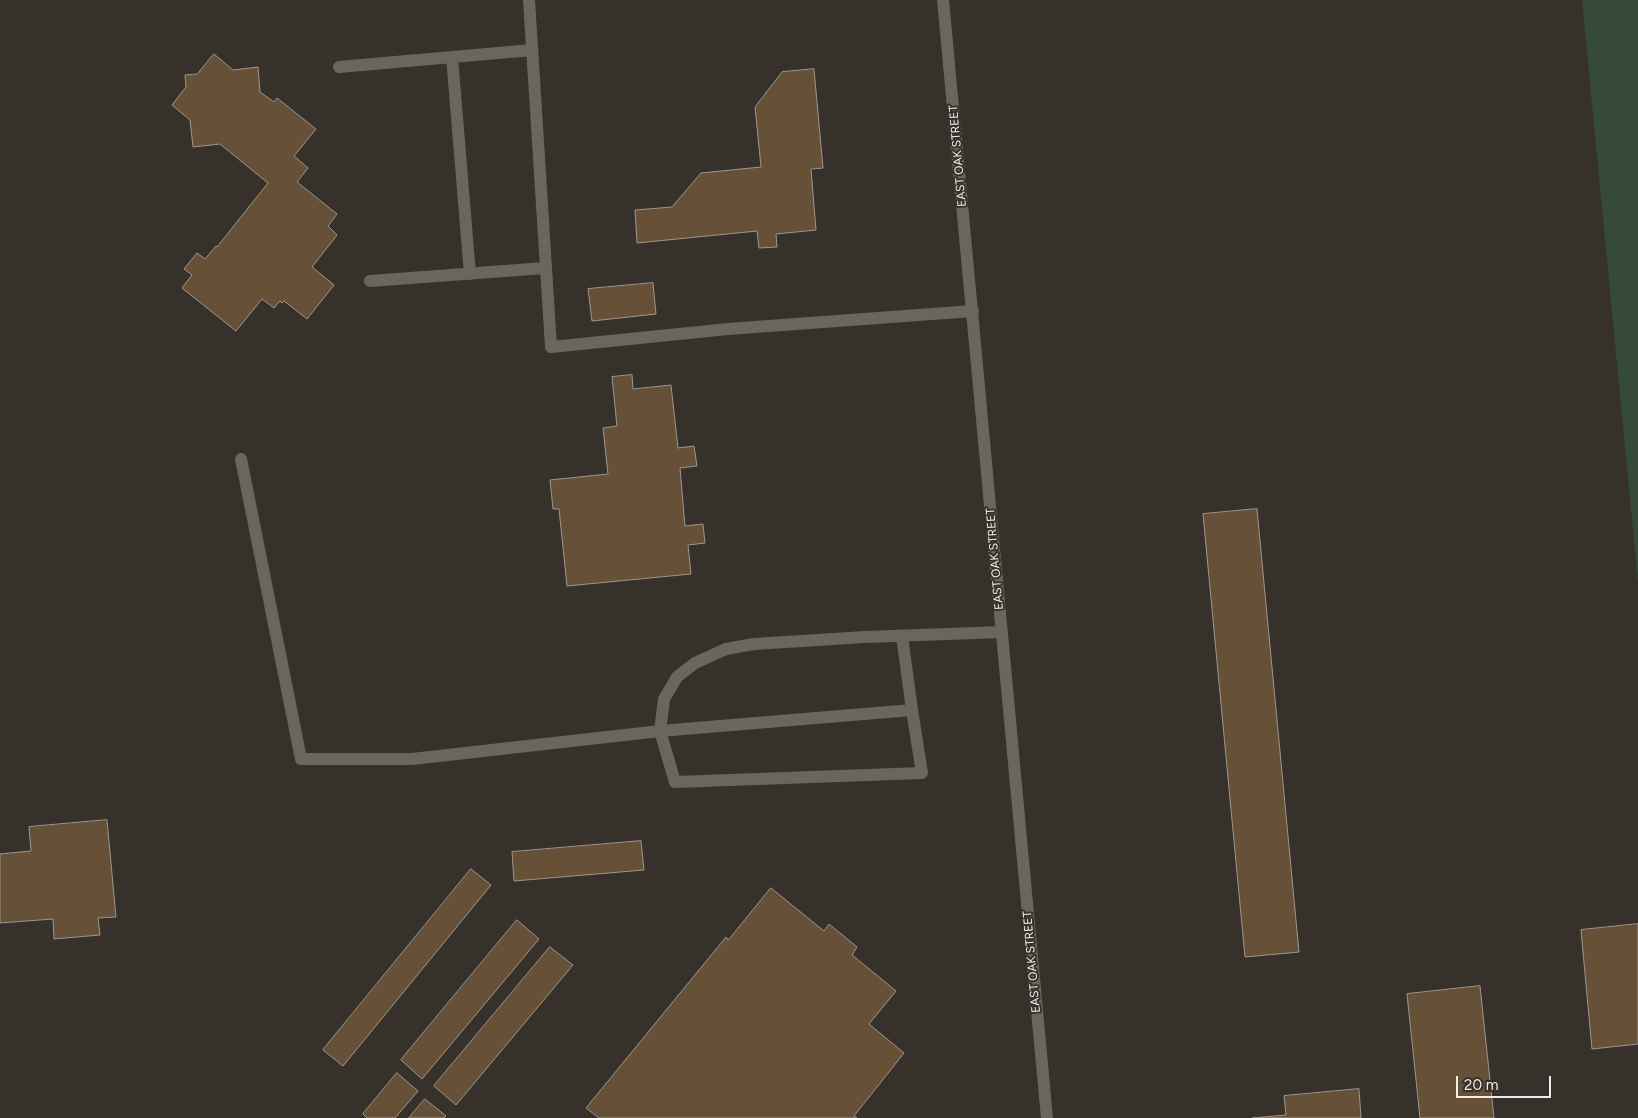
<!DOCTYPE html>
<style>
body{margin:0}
#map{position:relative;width:1638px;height:1118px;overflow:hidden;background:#36312a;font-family:Figtree,sans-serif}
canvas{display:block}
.scale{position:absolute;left:1456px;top:1076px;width:95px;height:22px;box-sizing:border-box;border:2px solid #f0ece8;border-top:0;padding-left:6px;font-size:15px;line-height:18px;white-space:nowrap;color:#f0ece8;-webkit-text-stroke:4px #36312a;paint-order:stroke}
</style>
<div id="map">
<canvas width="1638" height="1118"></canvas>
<div class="scale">20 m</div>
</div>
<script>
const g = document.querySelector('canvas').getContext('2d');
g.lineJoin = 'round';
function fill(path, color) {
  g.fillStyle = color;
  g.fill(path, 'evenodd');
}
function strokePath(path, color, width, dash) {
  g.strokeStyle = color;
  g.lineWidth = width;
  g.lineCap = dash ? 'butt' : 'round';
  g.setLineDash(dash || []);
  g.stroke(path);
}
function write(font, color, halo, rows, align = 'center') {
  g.font = font + ' Figtree,sans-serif';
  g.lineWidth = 4;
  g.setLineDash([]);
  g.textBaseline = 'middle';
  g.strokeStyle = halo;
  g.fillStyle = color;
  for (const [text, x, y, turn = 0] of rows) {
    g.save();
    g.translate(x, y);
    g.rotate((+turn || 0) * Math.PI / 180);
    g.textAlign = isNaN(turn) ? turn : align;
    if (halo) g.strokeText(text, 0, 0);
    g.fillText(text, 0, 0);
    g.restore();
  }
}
const green = new Path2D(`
 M 1582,0 L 1638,0 L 1638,582 Z`);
const building = new Path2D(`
 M 214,54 L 233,70 L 258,67 L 260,92 L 274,102 L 277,98 L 316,129 L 294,156 L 308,168 L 297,182 L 337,214 L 328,226 L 337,235 L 312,267 L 334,285 L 307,319 L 284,301 L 282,303 L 280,301 L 274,308 L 262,299 L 236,331 L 182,288 L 192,275 L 184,269 L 197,253 L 205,259 L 216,246 L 217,247 L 268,183 L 220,144 L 193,147 L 190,120 L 172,105 L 186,87 L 185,75 L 197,74 Z
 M 814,69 L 823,168 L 811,169 L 816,230 L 776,234 L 777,247 L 759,248 L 757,231 L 637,243 L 635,210 L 672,207 L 701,173 L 761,167 L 755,107 L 782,72 Z
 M 653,283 L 656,314 L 592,321 L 588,289 Z
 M 632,375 L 633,389 L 671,385 L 678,448 L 694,446 L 697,466 L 680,468 L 685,526 L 703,524 L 705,543 L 688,545 L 691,574 L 567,586 L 559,509 L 553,509 L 550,480 L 608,474 L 603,428 L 617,426 L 612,377 Z
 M 1257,509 L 1299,952 L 1245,957 L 1203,514 Z
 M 107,820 L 116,917 L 98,918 L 100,935 L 54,939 L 53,919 L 0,923 L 0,854 L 31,851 L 29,827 Z
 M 641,841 L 644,870 L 514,881 L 512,852 Z
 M 471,869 L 491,885 L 343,1066 L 323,1050 Z
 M 771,888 L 824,931 L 829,924 L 857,947 L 852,955 L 896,991 L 869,1024 L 904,1053 L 854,1116 L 857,1118 L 599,1118 L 586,1108 L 726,937 L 728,940 Z
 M 517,920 L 539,939 L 422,1079 L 401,1060 Z
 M 1638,924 L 1638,1044 L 1592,1049 L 1581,930 Z
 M 550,947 L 573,965 L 456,1105 L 434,1086 Z
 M 1480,986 L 1494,1118 L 1420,1118 L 1407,994 Z
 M 397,1073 L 418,1091 L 395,1118 L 367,1118 L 363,1114 Z
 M 1359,1089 L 1361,1118 L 1252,1118 L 1286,1115 L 1284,1096 Z
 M 425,1099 L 446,1116 L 444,1118 L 409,1118 Z`);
const lane = new Path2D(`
 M 529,0 L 551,347 L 728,329 L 973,311
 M 452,57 L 470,274
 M 339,67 L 532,50
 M 370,281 L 545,268
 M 241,459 L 301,759 L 412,759 L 660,731 L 664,699 L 677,677 L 695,663 L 726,649 L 754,644 L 865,637 L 1002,632
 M 902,636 L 912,710
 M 912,710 L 922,773 L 675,782 L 660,731 Z`);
const secondary = new Path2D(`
 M 943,0 L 1047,1118`);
const streetNames = [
 ["EAST OAK STREET",958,156,-95],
 ["EAST OAK STREET",995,559,-95],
 ["EAST OAK STREET",1032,962,-95]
];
fill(green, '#354a3a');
fill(building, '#665037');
strokePath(building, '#9e978f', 1);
strokePath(lane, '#6b655d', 12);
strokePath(secondary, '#6b655d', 12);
write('12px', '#f0ece8', '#36312a', streetNames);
</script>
